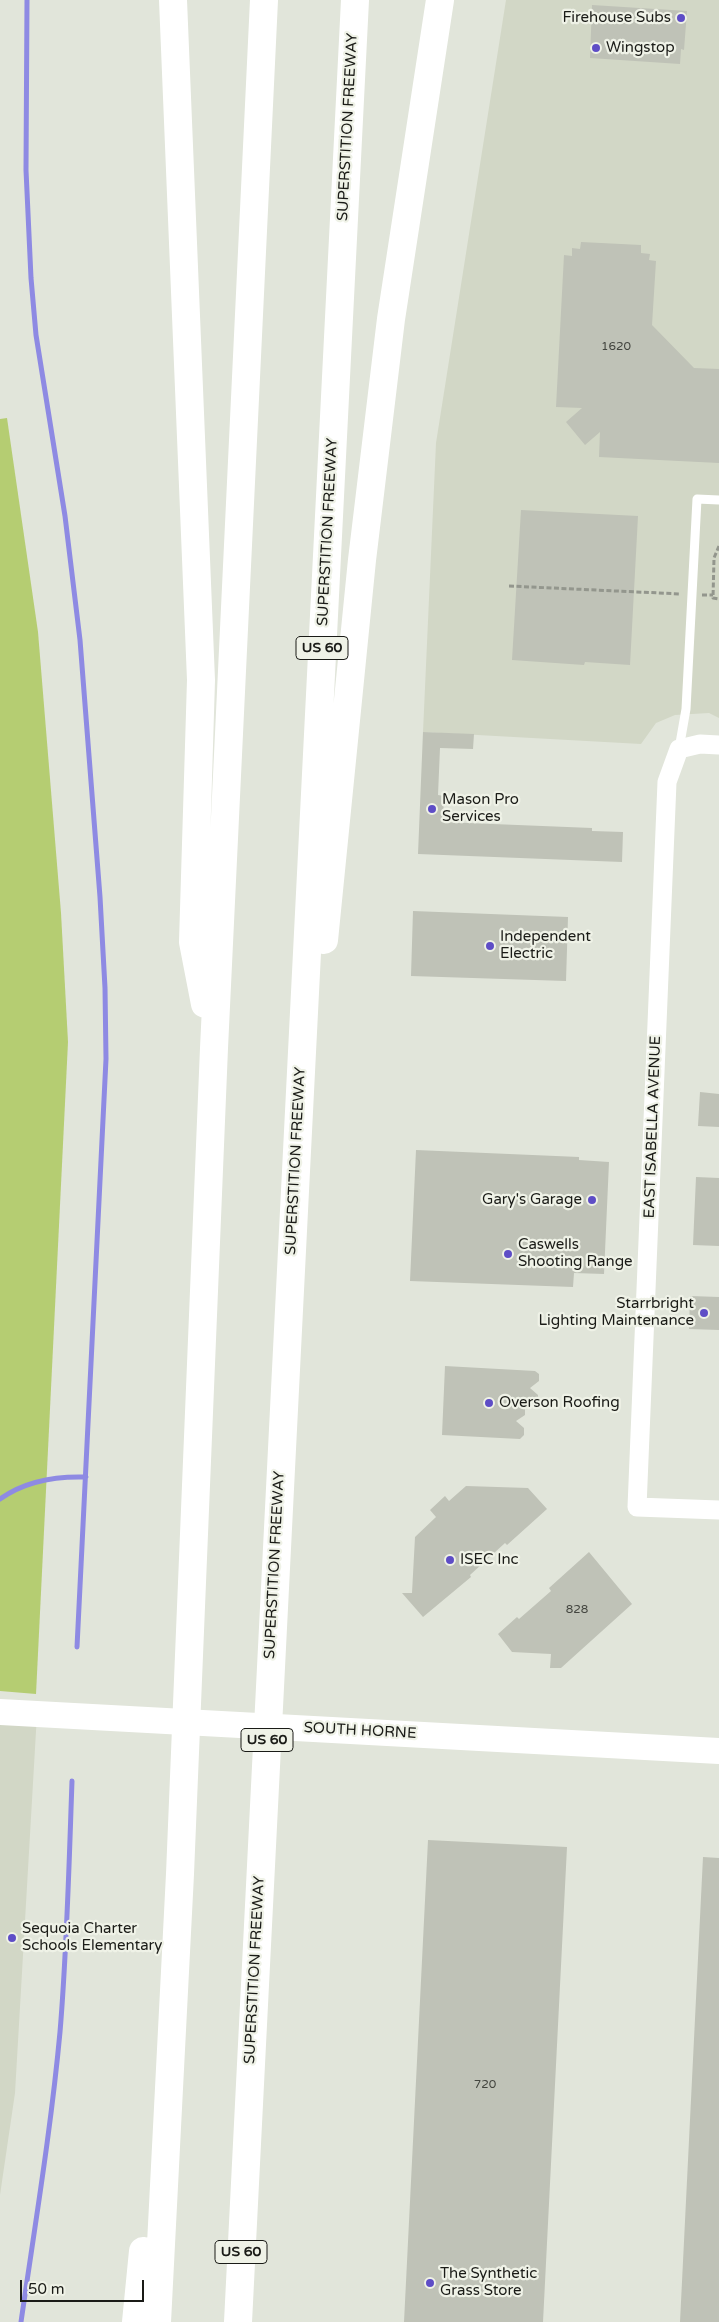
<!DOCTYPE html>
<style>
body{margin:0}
#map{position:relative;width:719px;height:2322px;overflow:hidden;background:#e1e5da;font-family:"Varela Round",sans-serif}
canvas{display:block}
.scale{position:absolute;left:20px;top:2280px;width:124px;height:22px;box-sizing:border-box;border:2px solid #1a1b17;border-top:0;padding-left:6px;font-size:15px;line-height:18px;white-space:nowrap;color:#1a1b17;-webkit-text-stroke:4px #eff2e7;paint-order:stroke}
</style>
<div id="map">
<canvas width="719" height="2322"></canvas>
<div class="scale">50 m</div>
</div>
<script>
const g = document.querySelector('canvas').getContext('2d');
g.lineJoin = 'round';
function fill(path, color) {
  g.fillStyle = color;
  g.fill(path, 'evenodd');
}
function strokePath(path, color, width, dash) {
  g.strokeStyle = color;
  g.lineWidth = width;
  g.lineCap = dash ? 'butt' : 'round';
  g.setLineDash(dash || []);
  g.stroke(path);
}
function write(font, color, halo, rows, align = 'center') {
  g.font = font + ' "Varela Round",sans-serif';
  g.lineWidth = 4.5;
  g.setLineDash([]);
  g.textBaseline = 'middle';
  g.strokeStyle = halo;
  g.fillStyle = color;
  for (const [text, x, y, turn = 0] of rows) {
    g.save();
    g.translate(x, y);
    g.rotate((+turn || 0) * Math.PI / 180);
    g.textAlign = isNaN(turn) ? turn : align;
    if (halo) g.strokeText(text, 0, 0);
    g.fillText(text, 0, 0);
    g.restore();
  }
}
const built = new Path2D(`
 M 506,0 L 719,0 L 719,718 L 709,713 L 675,715 L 656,723 L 641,744 L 423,732 L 436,443 Z
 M 0,1712 L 37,1714 L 15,2093 L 0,2195 Z`);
const green = new Path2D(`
 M 7,418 L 38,632 L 61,913 L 68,1042 L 36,1694 L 0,1691 L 0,419 Z`);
const stream = new Path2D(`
 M 27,0 L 26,170 L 31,278 L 36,335 L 65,516 L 80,640 L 100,897 L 105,988 L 106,1059 L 77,1647
 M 0,1499 C 25,1481 55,1476 86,1477
 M 21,2322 C 35,2225 51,2129 60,2032 C 67,1949 69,1865 72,1781`);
const building = new Path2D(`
 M 592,5 L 687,11 L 684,50 L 681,49 L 680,64 L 590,58 Z
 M 581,242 L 641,245 L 641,253 L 650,254 L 649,260 L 656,261 L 652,325 L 694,368 L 719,369 L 719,463 L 599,457 L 600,432 L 585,445 L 566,422 L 582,408 L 556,407 L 564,255 L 572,256 L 572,248 L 580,249 Z
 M 521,510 L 638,516 L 630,665 L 585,662 L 584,665 L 512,660 Z
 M 423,732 L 474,734 L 473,749 L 440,748 L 438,795 L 444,796 L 443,822 L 592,828 L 592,831 L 623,832 L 622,862 L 418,854 Z
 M 413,911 L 568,917 L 566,981 L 411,976 Z
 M 700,1092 L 719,1094 L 719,1127 L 698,1126 Z
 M 416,1150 L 579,1157 L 579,1160 L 609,1162 L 604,1274 L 574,1273 L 573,1287 L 410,1281 Z
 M 696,1177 L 719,1178 L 719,1246 L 693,1245 Z
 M 690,1296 L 719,1297 L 719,1330 L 689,1329 Z
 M 445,1366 L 535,1371 L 539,1374 L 539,1381 L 530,1388 L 538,1395 L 538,1401 L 534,1405 L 525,1405 L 525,1415 L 516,1421 L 524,1428 L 524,1435 L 520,1439 L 442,1435 Z
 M 466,1486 L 528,1488 L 547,1509 L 507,1545 L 505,1543 L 470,1575 L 471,1577 L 423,1617 L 402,1593 L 412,1593 L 415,1537 L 436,1517 L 430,1510 L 445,1496 L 449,1501 Z
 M 589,1552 L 632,1604 L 561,1668 L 550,1668 L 551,1654 L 512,1652 L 498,1634 L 517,1617 L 519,1619 L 551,1591 L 549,1588 Z
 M 428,1840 L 567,1847 L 543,2322 L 404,2322 Z
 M 703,1857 L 719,1858 L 719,2322 L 680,2322 Z`);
const path = new Path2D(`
 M 719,546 L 714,558 L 713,598 L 719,599
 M 509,586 L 681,594
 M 702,595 L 713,595`);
const lane = new Path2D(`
 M 679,749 L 686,709 L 697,499 L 719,500`);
const street = new Path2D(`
 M 719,745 L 700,744 L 679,749 L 667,782 L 637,1507 L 719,1510`);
const secondary = new Path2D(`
 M 0,1712 L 719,1751`);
const highway = new Path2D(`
 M 173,0 L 201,680 L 193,942 L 205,1004
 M 324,940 L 362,560 L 391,319 L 440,0
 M 136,2322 L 143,2251
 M 157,2322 L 180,1874 L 214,1048 L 264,0
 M 238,2322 L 355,0`);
const markers = [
 [681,18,5,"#5e4dc6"],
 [596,48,5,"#5e4dc6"],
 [432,809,5,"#5e4dc6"],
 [490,946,5,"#5e4dc6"],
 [592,1200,5,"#5e4dc6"],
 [508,1254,5,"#5e4dc6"],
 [704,1313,5,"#5e4dc6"],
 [489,1403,5,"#5e4dc6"],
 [450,1560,5,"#5e4dc6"],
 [12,1938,5,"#5e4dc6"],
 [430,2283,5,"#5e4dc6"]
];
const numberNames = [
 ["1620",616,347],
 ["828",577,1610],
 ["720",485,2085]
];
const shields = [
 [322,648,52],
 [267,1740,52],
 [241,2252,52]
];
const shieldNames = [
 ["US 60",322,648],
 ["US 60",267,1740],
 ["US 60",241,2252]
];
const poiNames = [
 ["Firehouse Subs",671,18,"right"],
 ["Wingstop",606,48],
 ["Mason Pro",442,800],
 ["Services",442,817],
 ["Independent",500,937],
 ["Electric",500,954],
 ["Gary's Garage",582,1200,"right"],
 ["Caswells",518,1245],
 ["Shooting Range",518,1262],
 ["Starrbright",694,1304,"right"],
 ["Lighting Maintenance",694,1321,"right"],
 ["Overson Roofing",499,1403],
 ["ISEC Inc",460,1560],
 ["Sequoia Charter",22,1929],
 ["Schools Elementary",22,1946],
 ["The Synthetic",440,2274],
 ["Grass Store",440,2291]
];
const streetNames = [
 ["SUPERSTITION FREEWAY",348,127,-87],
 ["SUPERSTITION FREEWAY",328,532,-87],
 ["EAST ISABELLA AVENUE",653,1127,-88],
 ["SUPERSTITION FREEWAY",296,1161,-87],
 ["SUPERSTITION FREEWAY",275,1565,-87],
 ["SOUTH HORNE",360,1731,3],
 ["SUPERSTITION FREEWAY",255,1970,-87]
];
fill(built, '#d2d7c6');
fill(green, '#b5cd72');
strokePath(stream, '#8e8ae3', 5);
fill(building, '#bfc2b7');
strokePath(path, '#93968d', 3, [5, 2.5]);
strokePath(lane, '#fff', 9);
strokePath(street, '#fff', 19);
strokePath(secondary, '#fff', 26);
strokePath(highway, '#fff', 28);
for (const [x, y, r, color] of markers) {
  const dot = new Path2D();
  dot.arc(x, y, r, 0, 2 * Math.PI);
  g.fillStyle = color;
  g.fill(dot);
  strokePath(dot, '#eff2e7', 2);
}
write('12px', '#43453f', null, numberNames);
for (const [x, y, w] of shields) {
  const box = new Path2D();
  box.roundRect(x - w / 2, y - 11.5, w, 23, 4);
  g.fillStyle = '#eff2e7';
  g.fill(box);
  strokePath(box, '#1a1b17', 1);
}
write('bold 14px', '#1a1b17', null, shieldNames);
write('15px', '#1a1b17', '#eff2e7', poiNames, 'left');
write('15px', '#1a1b17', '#eff2e7', streetNames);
</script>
